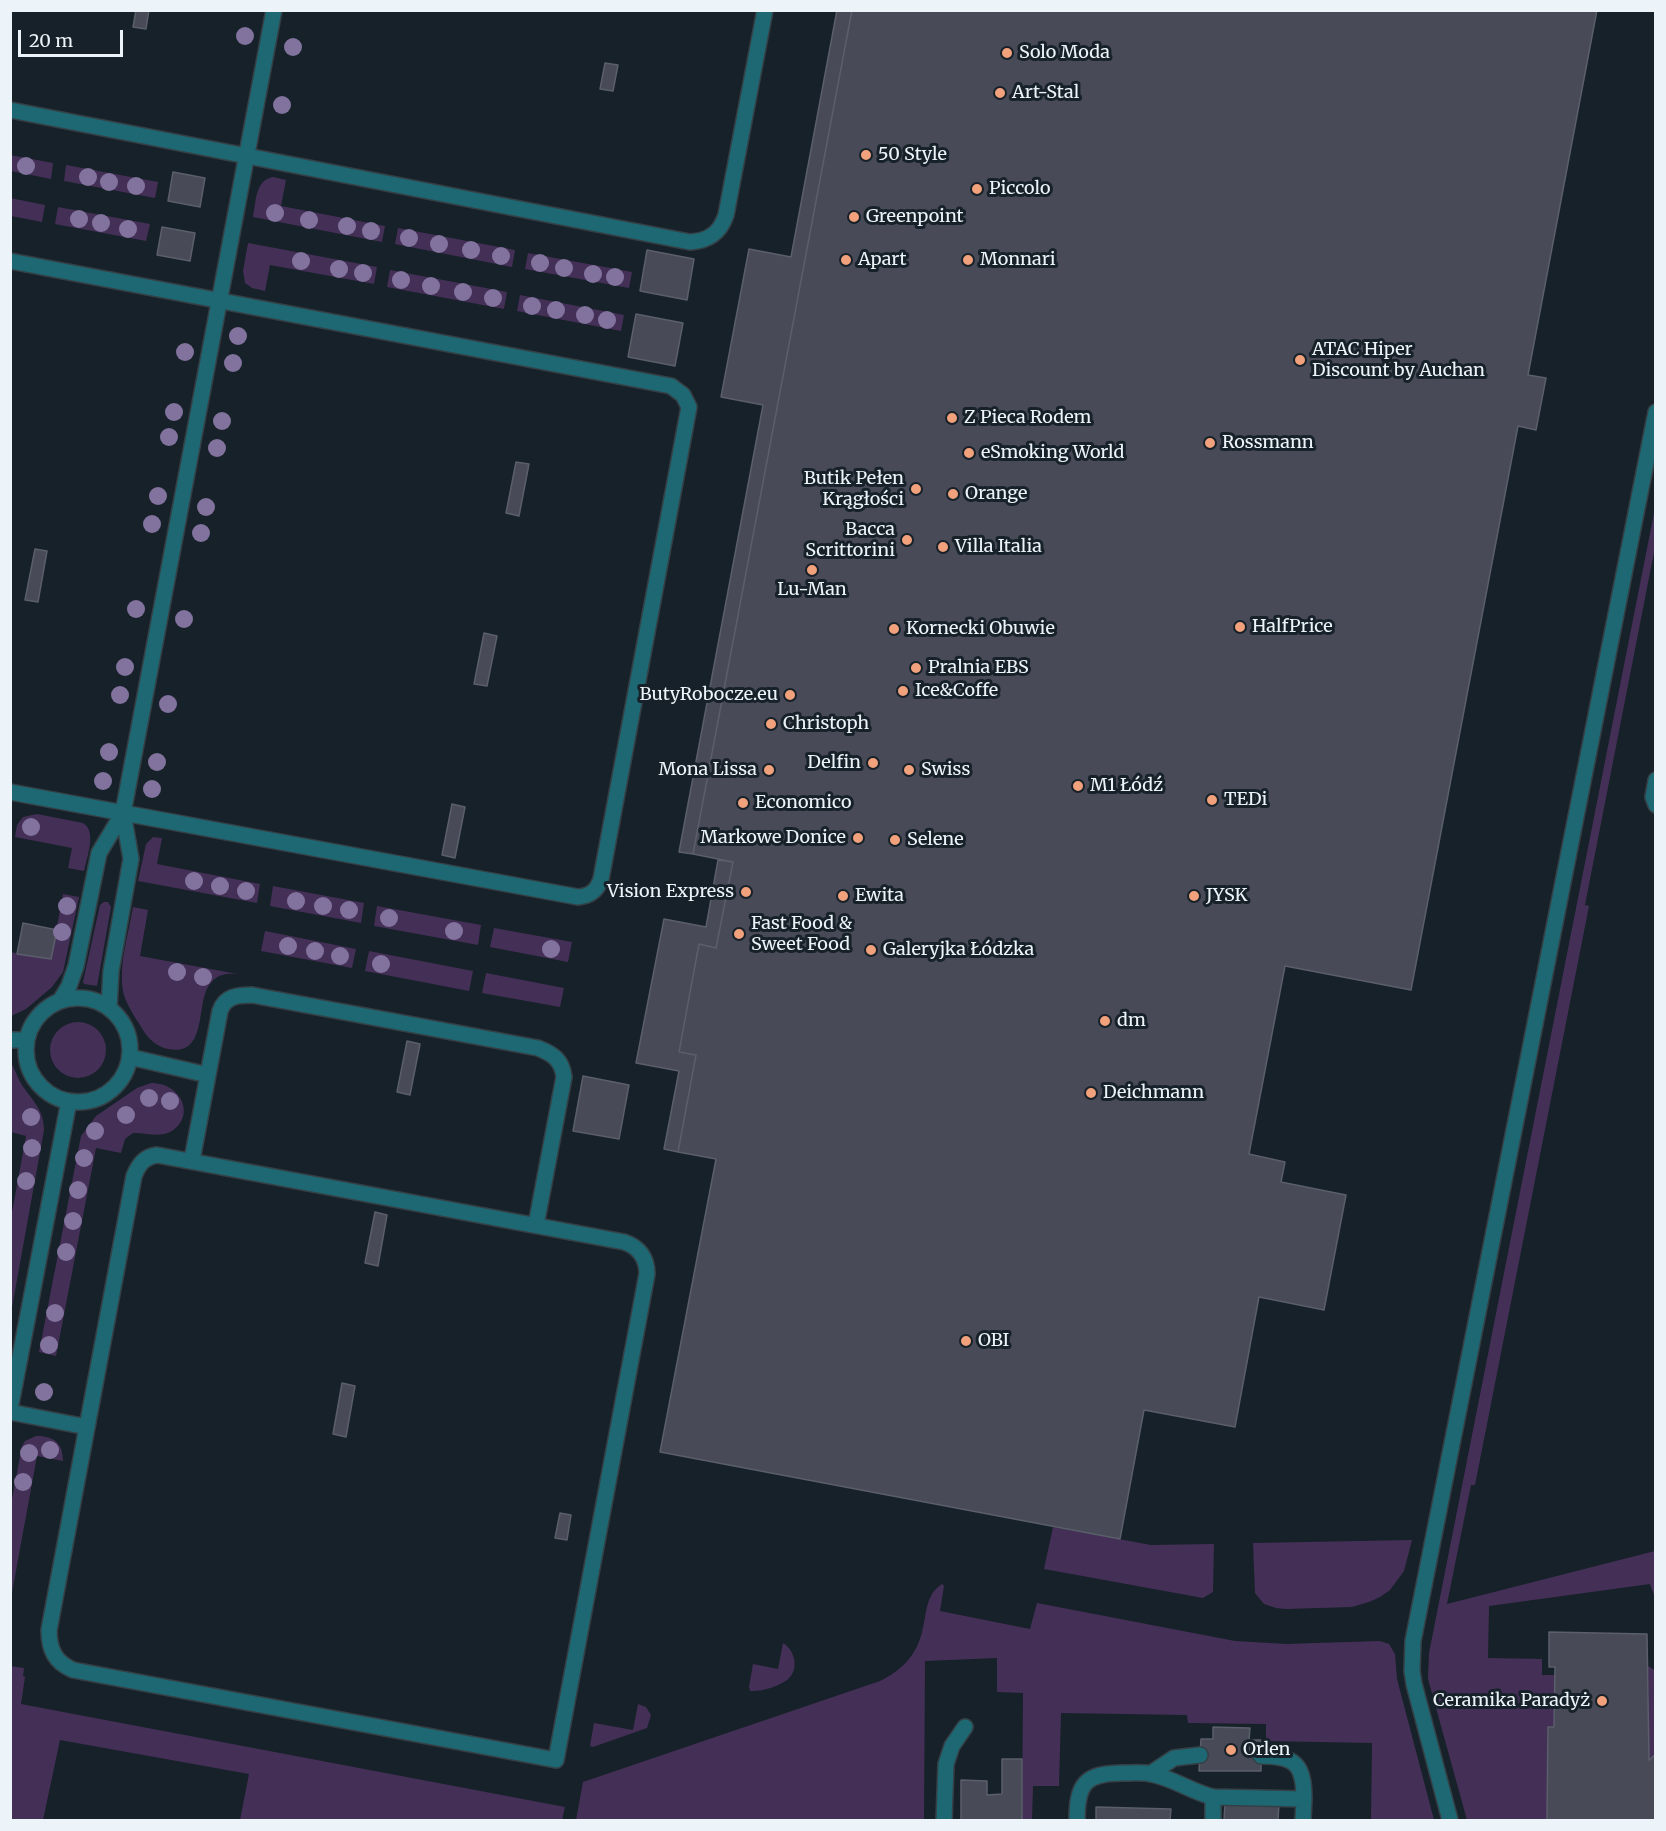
<!DOCTYPE html>
<meta charset="utf-8">
<style>
body{margin:0}
#map{position:relative;width:1666px;height:1831px;overflow:hidden;background:#172129;font-family:Merriweather,serif}
canvas{display:block}
.frame{position:absolute;inset:0;border:12px solid #edf4f9;pointer-events:none}
.scale{position:absolute;left:18px;top:30px;width:105px;height:27px;box-sizing:border-box;border:3px solid #edf4f9;border-top:0;padding-left:8px;font-size:18px;line-height:21px;white-space:nowrap;color:#edf4f9;-webkit-text-stroke:4px #172129;paint-order:stroke}
</style>
<div id="map">
<canvas width="1666" height="1831"></canvas>
<div class="frame"></div>
<div class="scale">20 m</div>
</div>
<script>
const g = document.querySelector('canvas').getContext('2d');
g.lineJoin = 'round';
function fill(path, color) {
  g.fillStyle = color;
  g.fill(path, 'evenodd');
}
function strokePath(path, color, width, dash) {
  g.strokeStyle = color;
  g.lineWidth = width;
  g.lineCap = dash ? 'butt' : 'round';
  g.setLineDash(dash || []);
  g.stroke(path);
}
function write(font, color, halo, rows, align = 'center') {
  g.font = font + ' Merriweather,serif';
  g.lineWidth = 6;
  g.setLineDash([]);
  g.textBaseline = 'middle';
  g.strokeStyle = halo;
  g.fillStyle = color;
  for (const [text, x, y, turn = 0] of rows) {
    g.save();
    g.translate(x, y);
    g.rotate((+turn || 0) * Math.PI / 180);
    g.textAlign = isNaN(turn) ? turn : align;
    if (halo) g.strokeText(text, 0, 0);
    g.fillText(text, 0, 0);
    g.restore();
  }
}
const green = new Path2D(`
 M 10,155 L 53,163 L 51,179 L 11,171 Z
 M 66,165 L 158,182 L 155,198 L 64,181 Z
 M 273,177 L 286,180 L 281,206 L 385,226 L 382,242 L 253,217 C 256,202 255,180 273,177 Z
 M 10,198 L 45,205 L 42,222 L 11,216 Z
 M 58,207 L 150,224 L 146,241 L 55,224 Z
 M 398,228 L 515,250 L 512,267 L 395,244 Z
 M 248,243 L 377,267 L 374,284 L 270,265 L 265,291 L 252,288 L 245,283 L 243,271 Z
 M 528,253 L 632,272 L 629,288 L 525,269 Z
 M 390,270 L 507,292 L 504,309 L 387,287 Z
 M 520,295 L 624,315 L 621,331 L 517,311 Z
 M 1655,508 L 1655,547 L 1585,905 L 1589,906 L 1475,1485 L 1471,1485 L 1447,1604 L 1655,1551 L 1655,1598 L 1650,1584 L 1489,1606 L 1488,1658 L 1542,1659 L 1542,1675 L 1555,1675 L 1554,1727 L 1548,1728 L 1547,1820 L 1467,1820 L 1428,1679 L 1429,1653 Z
 M 37,814 L 83,823 C 97,831 87,857 84,871 L 68,868 L 72,848 L 15,837 L 17,825 L 23,817 Z
 M 153,837 L 162,838 L 157,864 L 260,884 L 257,903 L 138,881 L 146,844 Z
 M 273,886 L 364,903 L 361,923 L 270,906 Z
 M 63,894 L 79,897 L 63,972 L 52,987 L 26,1009 L 11,1016 L 10,952 L 51,959 Z
 M 104,902 L 108,902 L 111,907 L 97,986 L 84,984 L 83,982 L 100,905 Z
 M 377,906 L 481,925 L 478,945 L 374,926 Z
 M 133,907 L 148,910 L 140,956 L 243,975 C 230,973 219,972 210,984 C 195,1002 209,1057 168,1049 C 158,1047 148,1039 143,1030 C 137,1020 129,1009 125,998 C 116,973 129,933 133,907 Z
 M 494,928 L 572,942 L 568,962 L 490,947 Z
 M 265,931 L 356,949 L 352,968 L 261,951 Z
 M 369,951 L 473,971 L 469,991 L 365,971 Z
 M 486,973 L 564,988 L 560,1007 L 482,993 Z
 M50 1050a28 28 0 1 1 56 0a28 28 0 1 1-56 0Z
 M 11,1063 C 16,1071 18,1080 24,1088 C 34,1102 44,1111 44,1130 L 11,1313 L 11,1218 L 26,1136 L 11,1132 Z
 M 151,1083 C 183,1083 196,1118 170,1132 C 158,1138 145,1132 133,1133 L 125,1139 L 121,1153 L 96,1148 L 56,1356 L 39,1352 L 81,1136 L 96,1116 L 137,1088 Z
 M 36,1436 C 53,1436 63,1442 63,1461 L 37,1456 L 11,1598 L 11,1504 L 22,1446 L 25,1441 Z
 M 1053,1527 L 1151,1545 L 1214,1544 L 1213,1592 L 1203,1598 L 1044,1569 Z
 M 1412,1540 L 1404,1571 L 1390,1590 L 1380,1597 L 1369,1602 L 1352,1607 L 1286,1609 L 1276,1608 L 1264,1604 L 1255,1593 L 1253,1543 Z
 M 942,1584 L 944,1586 L 940,1611 L 1030,1629 L 1037,1603 L 1235,1641 L 1287,1644 L 1380,1641 L 1389,1644 L 1395,1654 L 1397,1679 L 1434,1820 L 1371,1820 L 1372,1743 L 1266,1741 L 1266,1724 L 1188,1723 L 1187,1715 L 1061,1713 L 1059,1786 L 1033,1786 L 1032,1820 L 1022,1820 L 1023,1693 L 997,1692 L 997,1658 L 925,1661 L 924,1820 L 576,1820 L 583,1782 L 880,1681 C 902,1670 916,1656 922,1632 C 927,1614 925,1595 942,1584 Z
 M 783,1643 C 795,1650 800,1670 787,1680 C 779,1686 761,1692 750,1691 L 749,1687 L 753,1664 L 778,1669 Z
 M 10,1666 L 24,1668 L 23,1676 L 25,1677 L 21,1704 L 565,1807 L 562,1820 L 240,1820 L 249,1774 L 60,1740 L 43,1820 L 11,1820 Z
 M 1648,1666 L 1656,1671 L 1655,1754 L 1649,1760 Z
 M 638,1704 L 646,1707 L 651,1715 L 647,1728 L 593,1747 L 590,1746 L 594,1723 L 633,1730 Z`);
const building = new Path2D(`
 M 136,10 L 149,10 L 146,29 L 133,27 Z
 M 837,10 L 852,10 L 693,854 L 679,852 L 763,405 L 721,397 L 749,249 L 791,257 Z
 M 852,10 L 1597,10 L 1528,375 L 1546,378 L 1536,430 L 1518,426 L 1411,990 L 1285,966 L 1249,1154 L 1285,1162 L 1281,1182 L 1346,1195 L 1324,1310 L 1259,1297 L 1235,1427 L 1144,1410 L 1120,1539 L 660,1452 L 716,1159 L 678,1152 L 696,1055 L 679,1052 L 699,944 L 716,948 L 733,862 L 693,854 Z
 M 605,63 L 618,65 L 613,91 L 600,89 Z
 M 173,172 L 205,178 L 200,207 L 168,201 Z
 M 162,227 L 195,233 L 190,261 L 157,255 Z
 M 647,250 L 694,259 L 687,300 L 640,291 Z
 M 636,314 L 683,323 L 675,366 L 628,357 Z
 M 516,462 L 529,464 L 519,516 L 506,513 Z
 M 35,549 L 47,551 L 38,602 L 25,600 Z
 M 484,633 L 497,636 L 487,686 L 474,684 Z
 M 452,804 L 465,807 L 455,858 L 442,855 Z
 M 718,860 L 733,862 L 716,948 L 699,944 L 679,1052 L 696,1055 L 678,1152 L 664,1149 L 679,1071 L 636,1063 L 664,919 L 706,927 Z
 M 23,923 L 57,930 L 51,959 L 17,954 Z
 M 407,1041 L 420,1044 L 410,1095 L 397,1092 Z
 M 583,1076 L 629,1085 L 619,1139 L 573,1131 Z
 M 375,1212 L 387,1215 L 378,1266 L 365,1263 Z
 M 342,1383 L 355,1386 L 346,1437 L 333,1434 Z
 M 560,1513 L 571,1515 L 567,1540 L 555,1538 Z
 M 1549,1632 L 1647,1634 L 1649,1760 L 1656,1754 L 1656,1820 L 1547,1820 L 1548,1727 L 1554,1727 L 1555,1667 L 1549,1667 Z
 M 1213,1727 L 1250,1728 L 1249,1740 L 1261,1740 L 1261,1771 L 1199,1771 L 1201,1739 L 1213,1739 Z
 M 1002,1759 L 1022,1759 L 1022,1820 L 952,1820 L 961,1820 L 961,1780 L 987,1781 L 987,1795 L 1002,1794 Z
 M 1225,1804 L 1279,1804 L 1278,1820 L 1224,1820 Z
 M 1096,1807 L 1171,1809 L 1170,1820 L 1096,1820 Z`);
const service = new Path2D(`
 M 10,110 L 690,242 C 709,241 720,233 726,215 L 765,10
 M 10,261 L 671,386 L 683,395 L 689,407 L 601,879 C 597,891 590,896 578,897 L 10,792
 M 1656,780 L 1653,797 L 1656,805
 M26 1050a52 52 0 1 1 104 0a52 52 0 1 1-104 0Z
 M 60,1001 L 69,986 L 76,966 L 99,853 L 123,813 L 274,10
 M 109,1008 L 111,971 L 131,859 L 123,813
 M 10,1040 L 27,1040
 M 130,1057 L 208,1075
 M 157,1155 L 624,1242 C 639,1247 647,1258 647,1274 L 556,1760 L 73,1670 C 55,1662 49,1650 49,1630 L 134,1176 C 139,1164 144,1157 157,1155 Z
 M 192,1160 L 220,1011 C 225,996 238,995 252,995 L 538,1048 C 553,1054 562,1060 564,1077 L 536,1225
 M 10,1409 L 69,1101
 M 10,1412 L 87,1427
 M 1261,1756 C 1295,1756 1304,1764 1304,1799
 M 1150,1774 L 1174,1758 L 1200,1755
 M 944,1820 L 946,1764 L 952,1746 L 965,1727
 M 1077,1820 C 1077,1784 1085,1773 1123,1773 C 1132,1773 1143,1772 1151,1774 C 1173,1778 1192,1792 1213,1797 L 1304,1799 L 1303,1820
 M 1213,1820 L 1213,1797
 M 1450,1820 L 1414,1684 L 1412,1671 L 1413,1641 L 1656,412`);
const trees = [
 [245,36],
 [293,47],
 [282,105],
 [26,166],
 [88,177],
 [109,182],
 [136,186],
 [275,213],
 [79,219],
 [309,220],
 [101,223],
 [347,226],
 [128,229],
 [371,231],
 [409,238],
 [439,244],
 [471,250],
 [501,256],
 [301,261],
 [540,263],
 [564,268],
 [339,269],
 [363,273],
 [593,274],
 [615,277],
 [401,280],
 [431,286],
 [463,292],
 [493,298],
 [532,306],
 [556,310],
 [585,315],
 [607,320],
 [238,336],
 [185,352],
 [233,363],
 [174,412],
 [222,421],
 [169,437],
 [217,448],
 [158,496],
 [206,507],
 [152,524],
 [201,533],
 [136,609],
 [184,619],
 [125,667],
 [120,695],
 [168,704],
 [109,752],
 [157,762],
 [103,781],
 [152,789],
 [31,827],
 [194,881],
 [220,886],
 [246,891],
 [296,901],
 [67,906],
 [323,906],
 [349,910],
 [389,918],
 [454,931],
 [62,932],
 [288,946],
 [551,949],
 [315,951],
 [340,956],
 [381,964],
 [177,972],
 [203,977],
 [149,1098],
 [170,1101],
 [126,1115],
 [31,1117],
 [95,1131],
 [32,1148],
 [84,1158],
 [26,1181],
 [78,1190],
 [73,1221],
 [66,1252],
 [55,1313],
 [49,1345],
 [44,1392],
 [50,1450],
 [29,1453],
 [23,1482]
];
const markers = [
 [1007,53,6,"#f1a17b"],
 [1000,93,6,"#f1a17b"],
 [866,155,6,"#f1a17b"],
 [977,189,6,"#f1a17b"],
 [854,217,6,"#f1a17b"],
 [846,260,6,"#f1a17b"],
 [968,260,6,"#f1a17b"],
 [1300,360,6,"#f1a17b"],
 [952,418,6,"#f1a17b"],
 [1210,443,6,"#f1a17b"],
 [969,453,6,"#f1a17b"],
 [916,489,6,"#f1a17b"],
 [953,494,6,"#f1a17b"],
 [907,540,6,"#f1a17b"],
 [943,547,6,"#f1a17b"],
 [812,570,6,"#f1a17b"],
 [1240,627,6,"#f1a17b"],
 [894,629,6,"#f1a17b"],
 [916,668,6,"#f1a17b"],
 [903,691,6,"#f1a17b"],
 [790,695,6,"#f1a17b"],
 [771,724,6,"#f1a17b"],
 [873,763,6,"#f1a17b"],
 [769,770,6,"#f1a17b"],
 [909,770,6,"#f1a17b"],
 [1078,786,6,"#f1a17b"],
 [1212,800,6,"#f1a17b"],
 [743,803,6,"#f1a17b"],
 [858,838,6,"#f1a17b"],
 [895,840,6,"#f1a17b"],
 [746,892,6,"#f1a17b"],
 [843,896,6,"#f1a17b"],
 [1194,896,6,"#f1a17b"],
 [739,934,6,"#f1a17b"],
 [871,950,6,"#f1a17b"],
 [1105,1021,6,"#f1a17b"],
 [1091,1093,6,"#f1a17b"],
 [966,1341,6,"#f1a17b"],
 [1602,1701,6,"#f1a17b"],
 [1231,1750,6,"#f1a17b"]
];
const poiNames = [
 ["Solo Moda",1019,53],
 ["Art-Stal",1012,93],
 ["50 Style",878,155],
 ["Piccolo",989,189],
 ["Greenpoint",866,217],
 ["Apart",858,260],
 ["Monnari",980,260],
 ["ATAC Hiper",1312,350],
 ["Discount by Auchan",1312,371],
 ["Z Pieca Rodem",964,418],
 ["Rossmann",1222,443],
 ["eSmoking World",981,453],
 ["Butik Pełen",904,479,"right"],
 ["Krągłości",904,500,"right"],
 ["Orange",965,494],
 ["Bacca",895,530,"right"],
 ["Scrittorini",895,551,"right"],
 ["Villa Italia",955,547],
 ["Lu-Man",812,590,"center"],
 ["HalfPrice",1252,627],
 ["Kornecki Obuwie",906,629],
 ["Pralnia EBS",928,668],
 ["Ice&Coffe",915,691],
 ["ButyRobocze.eu",778,695,"right"],
 ["Christoph",783,724],
 ["Delfin",861,763,"right"],
 ["Mona Lissa",757,770,"right"],
 ["Swiss",921,770],
 ["M1 Łódź",1090,786],
 ["TEDi",1224,800],
 ["Economico",755,803],
 ["Markowe Donice",846,838,"right"],
 ["Selene",907,840],
 ["Vision Express",734,892,"right"],
 ["Ewita",855,896],
 ["JYSK",1206,896],
 ["Fast Food &",751,924],
 ["Sweet Food",751,945],
 ["Galeryjka Łódzka",883,950],
 ["dm",1117,1021],
 ["Deichmann",1103,1093],
 ["OBI",978,1341],
 ["Ceramika Paradyż",1590,1701,"right"],
 ["Orlen",1243,1750]
];
fill(green, '#443057');
fill(building, '#484b57');
strokePath(building, '#5b5e6b', 1.5);
strokePath(service, '#353f46', 18);
strokePath(service, '#1d6872', 15);
g.fillStyle = '#82739e';
for (const [x, y] of trees) {
  g.beginPath();
  g.arc(x, y, 9, 0, 2 * Math.PI);
  g.fill();
}
for (const [x, y, r, color] of markers) {
  const dot = new Path2D();
  dot.arc(x, y, r, 0, 2 * Math.PI);
  g.fillStyle = color;
  g.fill(dot);
  strokePath(dot, '#172129', 2);
}
write('18px', '#edf4f9', '#172129', poiNames, 'left');
</script>
